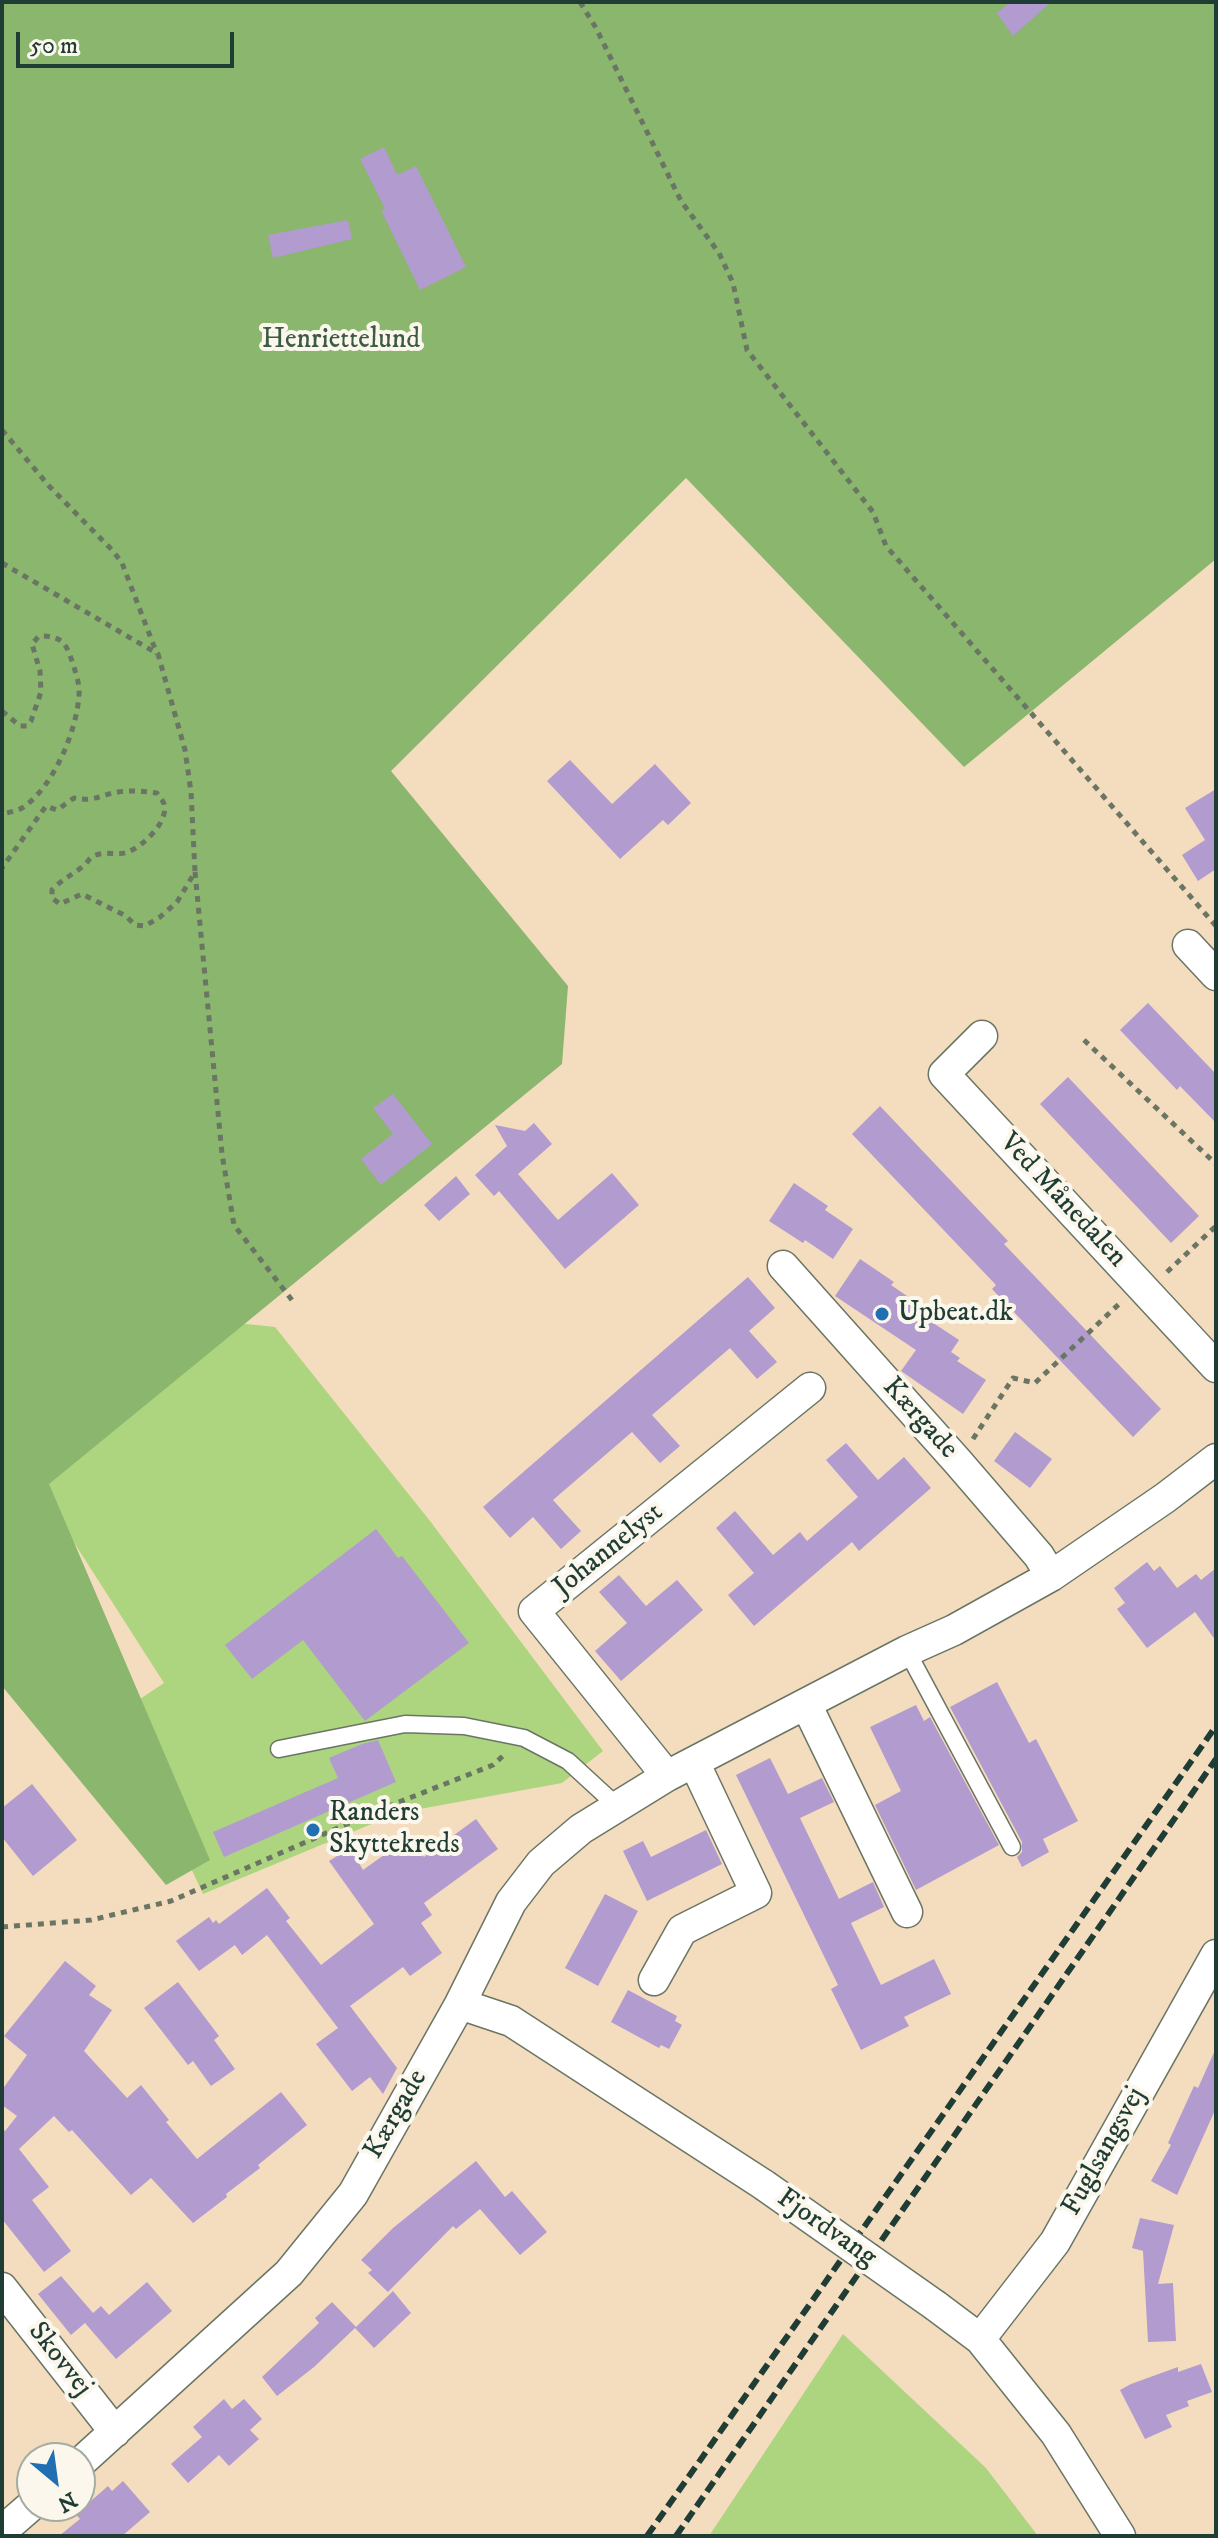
<!DOCTYPE html>
<meta charset="utf-8">
<style>
body{margin:0}
#map{position:relative;width:1218px;height:2538px;overflow:hidden;background:#f4dcbe;font-family:"IM FELL DW Pica",serif}
canvas{display:block}
.frame{position:absolute;inset:0;border:4px solid #1f3d34;pointer-events:none}
.north{position:absolute;left:16px;top:2442px;width:80px;height:80px;box-sizing:border-box;background:#fbf7ec;border:2px solid #a3ada2;border-radius:50%;rotate:151deg;font-size:22px;font-weight:700;line-height:32px;text-align:center;color:#1f3d34}
.north::after{content:'';display:block;margin:auto;width:28px;height:36px;background:#1f6fb2;clip-path:polygon(50% 0,100% 100%,50% 72%,0 100%)}
.scale{position:absolute;left:16px;top:32px;width:218px;height:36px;box-sizing:border-box;border:4px solid #1f3d34;border-top:0;padding-left:10px;font-size:24px;line-height:28px;white-space:nowrap;color:#1f3d34;-webkit-text-stroke:6px #fbf7ec;paint-order:stroke}
</style>
<div id="map">
<canvas width="1218" height="2538"></canvas>
<div class="frame"></div>
<div class="north">N</div>
<div class="scale">50 m</div>
</div>
<script>
const g = document.querySelector('canvas').getContext('2d');
g.lineJoin = 'round';
function fill(path, color) {
  g.fillStyle = color;
  g.fill(path, 'evenodd');
}
function strokePath(path, color, width, dash) {
  g.strokeStyle = color;
  g.lineWidth = width;
  g.lineCap = dash ? 'butt' : 'round';
  g.setLineDash(dash || []);
  g.stroke(path);
}
function write(font, color, halo, rows, align = 'center') {
  g.font = font + ' "IM FELL DW Pica",serif';
  g.lineWidth = 8;
  g.setLineDash([]);
  g.textBaseline = 'middle';
  g.strokeStyle = halo;
  g.fillStyle = color;
  for (const [text, x, y, turn = 0] of rows) {
    g.save();
    g.translate(x, y);
    g.rotate((+turn || 0) * Math.PI / 180);
    g.textAlign = isNaN(turn) ? turn : align;
    if (halo) g.strokeText(text, 0, 0);
    g.fillText(text, 0, 0);
    g.restore();
  }
}
const green = new Path2D(`
 M 209,1320 L 275,1327 L 430,1521 L 603,1751 L 562,1783 L 398,1813 L 203,1894 L 119,1713 L 164,1683 L 41,1491 Z
 M 843,2334 L 986,2468 L 1038,2536 L 709,2536 Z`);
const forest = new Path2D(`
 M 2,2 L 1216,2 L 1216,559 L 964,767 L 686,478 L 391,771 L 568,986 L 562,1064 L 49,1484 L 210,1860 L 166,1885 L 2,1686 Z`);
const building = new Path2D(`
 M 1010,2 L 1051,2 L 1013,36 L 997,13 Z
 M 384,147 L 397,175 L 416,166 L 466,267 L 420,290 L 381,210 L 385,209 L 360,159 Z
 M 348,220 L 352,239 L 273,258 L 268,235 Z
 M 570,760 L 612,804 L 655,764 L 691,803 L 668,825 L 663,820 L 620,859 L 547,781 Z
 M 1216,789 L 1216,869 L 1198,881 L 1182,855 L 1205,840 L 1185,808 Z
 M 1148,1003 L 1216,1074 L 1216,1123 L 1180,1086 L 1177,1090 L 1120,1030 Z
 M 1068,1077 L 1199,1216 L 1171,1243 L 1040,1104 Z
 M 393,1094 L 432,1144 L 381,1185 L 361,1159 L 393,1134 L 373,1108 Z
 M 880,1106 L 1008,1241 L 1004,1244 L 1161,1409 L 1133,1437 L 992,1289 L 996,1285 L 852,1134 Z
 M 534,1123 L 552,1144 L 518,1174 L 558,1220 L 612,1173 L 639,1205 L 565,1269 L 499,1191 L 494,1196 L 475,1175 L 507,1146 L 495,1125 L 525,1131 Z
 M 456,1176 L 470,1194 L 439,1221 L 424,1205 Z
 M 794,1183 L 828,1206 L 825,1210 L 853,1229 L 833,1259 L 805,1240 L 803,1243 L 769,1221 Z
 M 860,1259 L 894,1282 L 891,1285 L 920,1305 L 915,1311 L 959,1340 L 951,1352 L 960,1358 L 957,1361 L 986,1380 L 963,1414 L 901,1371 L 916,1350 L 835,1296 Z
 M 748,1277 L 775,1308 L 749,1331 L 777,1362 L 757,1379 L 730,1348 L 652,1415 L 680,1446 L 660,1463 L 632,1432 L 553,1500 L 581,1531 L 561,1549 L 533,1517 L 510,1538 L 483,1507 Z
 M 1015,1432 L 1052,1459 L 1030,1488 L 994,1461 Z
 M 846,1443 L 878,1480 L 904,1457 L 931,1488 L 859,1551 L 852,1542 L 754,1626 L 728,1595 L 754,1573 L 716,1528 L 735,1511 L 773,1555 L 800,1532 L 807,1541 L 858,1497 L 826,1460 Z
 M 376,1529 L 398,1558 L 402,1556 L 469,1643 L 365,1721 L 303,1640 L 252,1679 L 225,1645 Z
 M 1147,1562 L 1154,1571 L 1160,1566 L 1177,1588 L 1196,1574 L 1201,1580 L 1216,1568 L 1216,1641 L 1195,1612 L 1147,1648 L 1117,1609 L 1125,1603 L 1114,1588 Z
 M 619,1575 L 646,1606 L 677,1580 L 703,1610 L 621,1681 L 595,1651 L 627,1623 L 599,1592 Z
 M 997,1682 L 1029,1743 L 1036,1739 L 1078,1821 L 1043,1839 L 1049,1852 L 1022,1867 L 1017,1857 L 1022,1852 L 1022,1842 L 950,1707 Z
 M 916,1705 L 924,1721 L 930,1717 L 999,1845 L 916,1890 L 875,1805 L 901,1791 L 870,1727 Z
 M 378,1740 L 396,1782 L 224,1857 L 213,1832 L 338,1778 L 329,1758 L 362,1744 Z
 M 770,1758 L 788,1794 L 822,1778 L 834,1802 L 800,1818 L 839,1899 L 873,1882 L 884,1907 L 851,1923 L 881,1985 L 934,1959 L 951,1994 L 904,2017 L 909,2026 L 861,2050 L 831,1989 L 838,1985 L 736,1775 Z
 M 32,1784 L 77,1840 L 33,1876 L 2,1837 L 2,1808 Z
 M 476,1819 L 498,1849 L 424,1903 L 432,1915 L 421,1923 L 442,1953 L 410,1976 L 403,1967 L 350,2006 L 397,2068 L 383,2094 L 370,2077 L 352,2091 L 316,2044 L 338,2028 L 267,1935 L 242,1955 L 235,1945 L 199,1971 L 176,1941 L 209,1917 L 213,1923 L 216,1920 L 219,1924 L 267,1888 L 290,1918 L 286,1921 L 321,1965 L 374,1924 L 329,1861 L 350,1848 L 363,1870 L 409,1837 L 424,1857 Z
 M 706,1830 L 722,1864 L 647,1901 L 623,1851 L 643,1841 L 651,1857 Z
 M 605,1894 L 638,1911 L 598,1986 L 565,1968 Z
 M 65,1961 L 96,1986 L 89,1995 L 112,2010 L 84,2051 L 127,2098 L 141,2085 L 169,2120 L 166,2122 L 197,2159 L 281,2092 L 307,2125 L 258,2165 L 260,2168 L 226,2194 L 227,2197 L 193,2223 L 151,2178 L 131,2195 L 72,2130 L 69,2132 L 54,2116 L 19,2149 L 49,2187 L 32,2200 L 71,2251 L 44,2272 L 2,2219 L 2,2128 L 5,2131 L 17,2116 L 2,2105 L 2,2090 L 27,2055 L 4,2036 Z
 M 178,1982 L 219,2036 L 214,2040 L 235,2069 L 211,2086 L 193,2061 L 188,2065 L 144,2008 Z
 M 628,1990 L 677,2016 L 675,2021 L 682,2025 L 669,2049 L 661,2045 L 659,2048 L 611,2022 Z
 M 1216,2048 L 1216,2108 L 1177,2195 L 1151,2181 L 1171,2145 L 1168,2143 L 1194,2086 L 1198,2088 Z
 M 476,2161 L 505,2197 L 512,2191 L 547,2232 L 520,2255 L 480,2209 L 456,2229 L 453,2226 L 388,2292 L 368,2273 L 372,2270 L 361,2260 L 393,2228 Z
 M 1140,2218 L 1174,2225 L 1158,2284 L 1173,2283 L 1176,2341 L 1148,2342 L 1143,2251 L 1132,2248 Z
 M 61,2276 L 93,2313 L 101,2306 L 109,2315 L 147,2282 L 172,2311 L 116,2359 L 85,2323 L 71,2335 L 38,2294 Z
 M 393,2291 L 411,2313 L 374,2348 L 355,2328 L 314,2367 L 277,2396 L 262,2377 L 319,2323 L 315,2318 L 332,2302 L 356,2327 Z
 M 1201,2364 L 1212,2392 L 1187,2401 L 1189,2406 L 1166,2415 L 1172,2427 L 1145,2439 L 1120,2390 L 1131,2384 L 1178,2367 L 1178,2372 Z
 M 224,2399 L 232,2409 L 244,2399 L 262,2419 L 250,2430 L 259,2439 L 229,2466 L 219,2455 L 188,2483 L 171,2464 L 202,2437 L 193,2427 Z
 M 123,2481 L 150,2512 L 122,2536 L 59,2536 L 80,2519 L 76,2514 L 108,2486 L 112,2491 Z`);
const path = new Path2D(`
 M 580,2 L 596,28 L 681,201 L 719,253 L 733,283 L 747,350 L 873,512 L 886,546 L 1216,926 L 1212,929
 M 2,430 L 49,486 L 113,551 L 122,563 L 157,654
 M 2,563 L 158,654 L 185,750 L 191,792 L 195,872 L 177,902 L 160,917 L 145,926 L 135,925 L 126,916 L 82,894 L 60,904 L 52,898 L 52,890 C 61,880 72,875 82,867 C 88,863 89,857 96,855 C 106,851 118,856 128,852 C 143,846 169,822 164,804 C 163,800 159,797 157,793 C 144,791 131,790 118,792 C 99,795 96,802 74,798 L 57,810 L 46,806 L 2,868
 M 2,711 L 20,726 L 27,726 L 31,721 L 41,692 L 40,671 L 32,644 L 39,636 C 63,636 66,643 73,664 C 76,674 80,685 79,695 C 77,730 54,785 25,806 C 19,811 10,812 2,814
 M 195,872 L 222,1154 L 234,1225 L 295,1304
 M 1084,1040 L 1216,1164
 M 1167,1272 L 1216,1226
 M 973,1439 L 1013,1378 L 1035,1383 L 1119,1304
 M 2,1927 L 91,1920 L 171,1901 L 379,1810 L 493,1765 L 505,1754`);
const service = new Path2D(`
 M 907,1651 L 1012,1847
 M 279,1749 L 405,1724 L 464,1726 L 524,1738 L 568,1761 L 618,1807`);
const minor = new Path2D(`
 M 1188,945 L 1216,975
 M 982,1036 L 944,1074 L 1216,1367
 M 783,1266 L 958,1462 L 1039,1556 L 1051,1576
 M 806,1704 L 907,1912
 M 667,1776 L 534,1611 L 810,1388
 M 654,1980 L 682,1930 L 756,1893 L 694,1762
 M 460,2004 L 511,2021 L 764,2185
 M 2,2288 L 115,2432
 M 936,2306 L 980,2339 L 1056,2434 L 1120,2536
 M 980,2339 L 1055,2242 L 1216,1955
 M 80,2463 L 289,2273 L 353,2194 L 460,2004 L 511,1902 L 541,1863 L 581,1829 L 667,1776 L 907,1651 L 954,1630 L 1051,1576 L 1165,1498 L 1216,1459
 M 2,2531 L 32,2505`);
const rail = new Path2D(`
 M 647,2536 L 1216,1726
 M 676,2536 L 1216,1759`);
const minorBridge = new Path2D(`
 M 764,2185 L 936,2306`);
const markers = [
 [882,1314,8,"#1f6fb2"],
 [313,1830,8,"#1f6fb2"]
];
const parkNames = [
 ["Henriettelund",341,341]
];
const streetNames = [
 ["Ved Månedalen",1062,1201,47],
 ["Kærgade",919,1419,48],
 ["Johannelyst",609,1551,-39],
 ["Kærgade",397,2115,-60],
 ["Fuglsangsvej",1105,2152,-61],
 ["Fjordvang",826,2229,35],
 ["Skovvej",59,2360,52]
];
const poiNames = [
 ["Upbeat.dk",898,1314],
 ["Randers",329,1814],
 ["Skyttekreds",329,1846]
];
fill(green, '#add57f');
fill(forest, '#8ab66e');
fill(building, '#b29bcf');
strokePath(service, '#6a7564', 19);
strokePath(minor, '#6a7564', 33);
strokePath(path, '#6a7564', 5, [6, 6]);
strokePath(service, '#fff', 16);
strokePath(minor, '#fff', 30);
strokePath(rail, '#1f3d34', 6, [12, 6]);
strokePath(minorBridge, '#6a7564', 33, []);
strokePath(minorBridge, '#fff', 30);
for (const [x, y, r, color] of markers) {
  const dot = new Path2D();
  dot.arc(x, y, r, 0, 2 * Math.PI);
  g.fillStyle = color;
  g.fill(dot);
  strokePath(dot, '#fbf7ec', 3);
}
write('28px', '#3b5b43', '#fbf7ec', parkNames);
write('28px', '#1f3d34', '#fbf7ec', streetNames);
write('28px', '#1f3d34', '#fbf7ec', poiNames, 'left');
</script>
